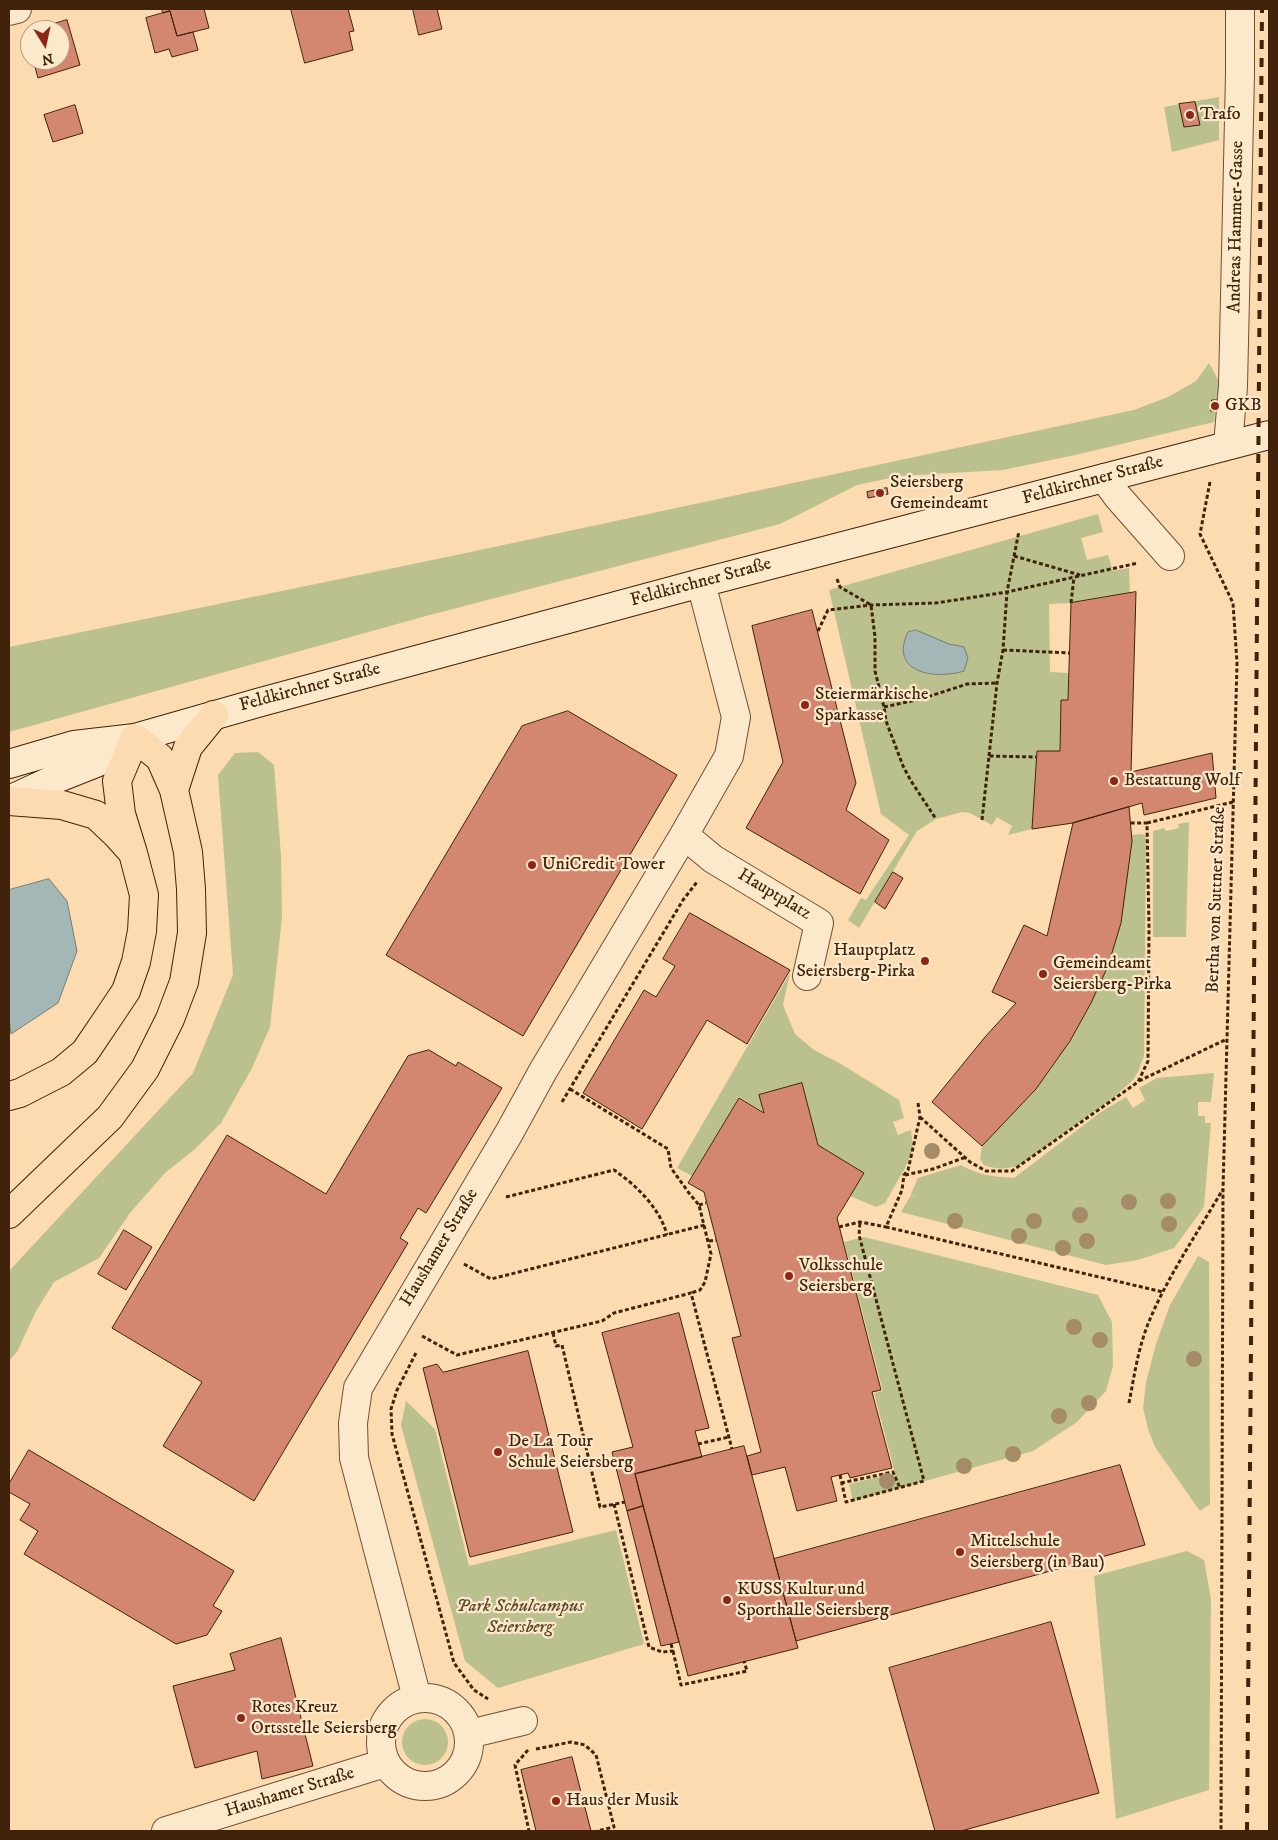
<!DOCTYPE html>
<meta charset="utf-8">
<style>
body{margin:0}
#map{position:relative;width:1278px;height:1840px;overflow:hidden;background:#fbdbaf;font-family:"IM FELL DW Pica",serif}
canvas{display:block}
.frame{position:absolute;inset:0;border:10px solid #40230a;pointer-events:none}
.north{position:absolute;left:20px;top:20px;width:50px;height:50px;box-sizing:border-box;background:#fce8cb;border:1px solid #b1997e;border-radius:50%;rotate:170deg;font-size:14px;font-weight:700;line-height:20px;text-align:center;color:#40230a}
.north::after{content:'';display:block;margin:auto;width:18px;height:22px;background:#8f2418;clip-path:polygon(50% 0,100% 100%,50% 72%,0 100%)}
</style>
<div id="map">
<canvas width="1278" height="1840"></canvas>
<div class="frame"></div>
<div class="north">N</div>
</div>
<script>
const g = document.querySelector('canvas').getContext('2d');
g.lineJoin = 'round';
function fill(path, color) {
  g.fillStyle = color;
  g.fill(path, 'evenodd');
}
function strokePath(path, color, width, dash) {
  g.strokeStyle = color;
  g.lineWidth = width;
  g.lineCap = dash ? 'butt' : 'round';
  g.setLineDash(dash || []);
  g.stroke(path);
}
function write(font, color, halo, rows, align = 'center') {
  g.font = font + ' "IM FELL DW Pica",serif';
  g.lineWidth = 4.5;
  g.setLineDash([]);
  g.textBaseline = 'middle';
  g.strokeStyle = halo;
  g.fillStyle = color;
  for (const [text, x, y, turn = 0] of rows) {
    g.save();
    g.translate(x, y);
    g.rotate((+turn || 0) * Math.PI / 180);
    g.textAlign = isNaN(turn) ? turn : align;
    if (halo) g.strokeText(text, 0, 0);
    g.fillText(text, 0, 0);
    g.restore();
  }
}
const green = new Path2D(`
 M 1219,97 L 1219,140 L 1172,152 L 1164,107 Z
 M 1209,363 L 1220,383 L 1214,422 L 1075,455 L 1003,470 L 900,476 L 857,485 L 780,524 L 426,616 L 9,732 L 9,647 L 452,556 L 1134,410 L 1168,397 L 1196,381 Z
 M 1098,514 L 1103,532 L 1081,538 L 1087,560 L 1108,555 L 1113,571 L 1129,568 L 1130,593 L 1071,603 L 1049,604 L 1050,672 L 1068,673 L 1068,700 L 1061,700 L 1060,751 L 1037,751 L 1032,829 L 1008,835 L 1012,826 L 997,817 L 992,825 L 970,813 L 962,812 L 936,819 L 917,831 L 859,928 L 848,920 L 861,898 L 866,900 L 909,835 L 881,814 L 829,590 Z
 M 258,752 L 274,765 L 281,856 L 282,917 L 270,1027 L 252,1068 L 221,1123 L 195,1149 L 165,1173 L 130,1213 L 99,1258 L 54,1282 L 36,1311 L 17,1352 L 9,1361 L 9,1271 L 193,1073 L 233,975 L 218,775 L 235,753 Z
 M 1189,822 L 1186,937 L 1153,937 L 1153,831 L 1164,828 L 1166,831 L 1179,828 L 1178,824 Z
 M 1142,834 L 1145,835 L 1146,838 L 1144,1056 L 1138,1072 L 1133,1080 L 1114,1097 L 1020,1165 C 1008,1169 996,1170 984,1165 L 980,1159 L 982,1146 L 1036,1089 L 1070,1041 L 1091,1003 L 1121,923 L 1132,835 Z
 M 790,973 L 783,1005 L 795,1034 L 814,1050 L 841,1064 L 899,1100 L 904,1118 L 893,1122 L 898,1135 L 911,1130 L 913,1149 L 905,1168 L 885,1203 L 876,1207 L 850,1196 L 864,1173 L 818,1145 L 802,1084 L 760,1095 L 764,1112 L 739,1097 L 692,1176 L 677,1168 Z
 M 1214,1073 L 1211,1102 L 1198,1102 L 1198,1116 L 1205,1116 L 1205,1123 L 1211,1123 L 1204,1207 L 1174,1248 L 1138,1260 L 1106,1265 L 901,1212 L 911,1195 L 916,1197 L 911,1194 L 918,1178 L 961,1165 C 978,1175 994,1177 1014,1178 L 1101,1112 L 1126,1097 L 1133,1108 L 1145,1100 L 1139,1088 L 1157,1078 Z
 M 864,1237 L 1098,1295 L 1112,1322 L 1113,1366 L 1106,1391 L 1077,1422 L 1033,1451 L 853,1501 L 849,1484 L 895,1473 L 874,1393 L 883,1391 L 844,1242 Z
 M 1198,1256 L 1209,1262 L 1210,1504 L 1200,1511 L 1155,1447 L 1148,1429 L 1143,1408 L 1146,1382 L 1156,1344 L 1170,1305 Z
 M 406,1401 L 435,1429 L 469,1566 L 616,1530 L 644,1644 L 498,1688 L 465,1661 L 401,1425 Z
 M 1187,1551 L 1204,1560 L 1211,1599 L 1209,1790 L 1116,1819 L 1094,1576 Z
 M402 1742a23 23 0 1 1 46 0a23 23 0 1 1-46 0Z`);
const water = new Path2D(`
 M 916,630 L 949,644 L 964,647 L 968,658 L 964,671 C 935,680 888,673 908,632 Z
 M 49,879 L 67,901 L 77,951 L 58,1003 L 11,1034 L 9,1018 L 9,890 Z`);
const building = new Path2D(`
 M 162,9 L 204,9 L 209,28 L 177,36 L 170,11 L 163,13 Z
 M 291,9 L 348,9 L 354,31 L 349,32 L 353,50 L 305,63 Z
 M 413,9 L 437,9 L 442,29 L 419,35 Z
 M 170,11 L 177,36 L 193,32 L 198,50 L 172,57 L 169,49 L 155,53 L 146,18 Z
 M 67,20 L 80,65 L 38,78 L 33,60 L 60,60 L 60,30 L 33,30 Z
 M 1195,102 L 1200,125 L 1184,127 L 1179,104 Z
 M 75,105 L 83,133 L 53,142 L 44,115 Z
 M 1212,400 L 1219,400 L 1218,411 L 1211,411 Z
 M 887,488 L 888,494 L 868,498 L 867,492 Z
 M 1136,592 L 1131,772 L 1212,753 L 1216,798 L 1144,815 L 1142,803 L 1073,823 L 1032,829 L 1037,751 L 1060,751 L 1061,700 L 1068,700 L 1071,603 Z
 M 812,610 L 856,783 L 846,810 L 889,840 L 860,894 L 746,828 L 783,762 L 752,626 Z
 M 568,711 L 677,775 L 523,1036 L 386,955 L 522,726 Z
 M 1129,807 L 1132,841 L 1121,923 L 1108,966 L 1091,1003 L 1070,1041 L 1036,1089 L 982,1146 L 932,1102 L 985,1037 L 1016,1003 L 992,992 L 1024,925 L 1047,936 L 1073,823 Z
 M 893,872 L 903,878 L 885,909 L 875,902 Z
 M 690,913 L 790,970 L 747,1044 L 707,1020 L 642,1129 L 583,1093 L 644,990 L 656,997 L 675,966 L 663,959 Z
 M 429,1050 L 456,1066 L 458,1062 L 502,1088 L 426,1213 L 418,1208 L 400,1238 L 408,1243 L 254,1501 L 163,1446 L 202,1382 L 112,1328 L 227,1135 L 326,1194 L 408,1056 Z
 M 802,1083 L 818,1145 L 864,1173 L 837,1218 L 881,1390 L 872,1392 L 892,1468 L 850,1478 L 848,1473 L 831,1477 L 837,1501 L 797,1511 L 785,1467 L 752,1475 L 747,1456 L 761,1452 L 732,1338 L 741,1336 L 704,1192 L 688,1183 L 739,1098 L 764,1113 L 759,1095 Z
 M 124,1230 L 152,1247 L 126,1290 L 98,1274 Z
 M 679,1313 L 709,1428 L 695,1431 L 702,1457 L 635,1474 L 643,1506 L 627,1511 L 612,1452 L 633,1447 L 602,1333 Z
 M 528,1351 L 573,1532 L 470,1557 L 423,1368 L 437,1364 L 443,1372 Z
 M 744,1446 L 798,1648 L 688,1676 L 635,1474 Z
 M 29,1450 L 234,1571 L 213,1606 L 222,1611 L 207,1635 L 176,1644 L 24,1554 L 38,1531 L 20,1520 L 30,1504 L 9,1492 L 9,1484 Z
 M 1120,1465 L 1145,1545 L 796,1641 L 774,1559 Z
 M 643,1506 L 679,1642 L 661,1646 L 627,1511 Z
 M 1051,1622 L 1099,1793 L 961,1831 L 935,1831 L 889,1668 Z
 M 281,1638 L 313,1766 L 262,1779 L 257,1751 L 195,1768 L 173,1686 L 235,1670 L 230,1654 Z
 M 572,1757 L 591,1831 L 536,1831 L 521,1770 Z`);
const path = new Path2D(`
 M 1210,482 L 1200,534 L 1233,603 L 1237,663 L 1223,1189 L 1221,1831
 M 1014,556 L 1080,575
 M 837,579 L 840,587 L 871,605 L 875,637 L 875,671 L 884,707 L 886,721 L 903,766 L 911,781 L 936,819
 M 1071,603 L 1074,577
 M 818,631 L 828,610 L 871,605 L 936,603 L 1007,592 L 1138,563
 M 1003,650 L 1070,653
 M 884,707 L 921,699 L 967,684 L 997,683
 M 989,756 L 997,683 L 1003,650 L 1007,592 L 1019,531
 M 982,820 L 989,756 L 1036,757
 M 1147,823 L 1233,802
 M 1139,1081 L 1227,1039
 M 570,1089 L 668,1149 L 671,1168 L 689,1193 L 699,1205 L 711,1254 L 705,1282 L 700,1290 L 691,1293
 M 562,1102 L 683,900 L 697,882
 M 918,1103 L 920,1117 L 908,1170 L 904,1175 L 902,1190 L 886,1227 L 1163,1292
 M 920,1117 L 970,1162 L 986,1171 L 1012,1171 L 1138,1082 L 1148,1061 L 1149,927 L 1147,823 L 1131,823
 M 905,1175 L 933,1169 L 966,1157
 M 506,1197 L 614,1170 C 636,1185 660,1208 667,1235
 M 699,1205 L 706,1203
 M 839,1227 L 860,1222 L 886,1227
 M 709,1241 L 716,1240
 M 464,1264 L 491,1279 L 705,1225
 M 553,1333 L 556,1346 L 562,1345 L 600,1507 L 625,1502
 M 422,1336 L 457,1355 L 602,1321 L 614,1313 L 691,1293 L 732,1449
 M 416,1353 L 397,1390 L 391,1409 L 392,1434 L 454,1663 L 474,1690 L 488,1699
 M 1129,1403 C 1134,1377 1138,1349 1148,1324 C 1166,1279 1198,1232 1223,1189
 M 698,1444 L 729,1437
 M 840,1475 L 846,1502 L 924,1481 L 859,1235 L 860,1222
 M 841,1483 L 893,1472 L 900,1488
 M 614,1504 L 649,1647 L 662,1652 L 673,1651 L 671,1644
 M 673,1651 L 681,1685 L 747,1671 L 744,1661
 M 536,1749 L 571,1742 L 585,1745 L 596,1755 L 614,1827 L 597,1831
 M 528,1750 L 515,1765 L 529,1831`);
const minor = new Path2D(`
 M 9,11 L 17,9
 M 1228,445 L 1233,386 L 1240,74 L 1240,9
 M 1104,478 L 1118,497 L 1170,556
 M 684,835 L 713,859 L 819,923 L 807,976
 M381 1742a44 44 0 1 1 88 0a44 44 0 1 1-88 0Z
 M 417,1698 L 354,1458 L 353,1423 L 358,1388 L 509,1133 L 543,1071 L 684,835 L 729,756 L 736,717 L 701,583
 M 469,1734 L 523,1721
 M 166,1831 L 385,1763`);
const secondary = new Path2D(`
 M 9,764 L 74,745 L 135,738 L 261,702 L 701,583 L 1269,435
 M 9,800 L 48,782 L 96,763 L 130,742`);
const motorway = new Path2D(`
 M 174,790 L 188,747 L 214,715
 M 9,801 L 62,805 L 96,815 L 116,834 L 133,853 L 144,895 L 142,931 L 136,962 L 126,991 L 110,1015 L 85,1052 L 61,1072 L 20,1093 L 9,1096
 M 9,1214 L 110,1117 L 145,1069 L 170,1019 L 184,982 L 192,933 L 191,889 L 188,852 L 174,790 L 160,758 L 135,738 L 117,781 L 121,814 L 133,853`);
const rail = new Path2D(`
 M 1247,1831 L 1262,9`);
const trees = [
 [932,1151],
 [1168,1201],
 [1129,1202],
 [1080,1215],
 [955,1221],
 [1034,1221],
 [1169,1224],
 [1019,1236],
 [1087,1241],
 [1063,1248],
 [1074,1327],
 [1100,1340],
 [1194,1359],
 [1089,1403],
 [1059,1416],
 [1013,1454],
 [964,1466],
 [887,1481]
];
const markers = [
 [1190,115,5,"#8f2418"],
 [1215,406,5,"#8f2418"],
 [880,493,5,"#8f2418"],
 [805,705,5,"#8f2418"],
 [1114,781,5,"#8f2418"],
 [532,865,5,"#8f2418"],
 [925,961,5,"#8f2418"],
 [1043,974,5,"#8f2418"],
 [789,1276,5,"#8f2418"],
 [498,1452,5,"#8f2418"],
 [960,1552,5,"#8f2418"],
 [727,1600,5,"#8f2418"],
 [241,1718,5,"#8f2418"],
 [556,1801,5,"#8f2418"]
];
const poiNames = [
 ["Trafo",1200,115],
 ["GKB",1225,406],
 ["Seiersberg",890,483],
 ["Gemeindeamt",890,504],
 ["Steiermärkische",815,695],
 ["Sparkasse",815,716],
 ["Bestattung Wolf",1124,781],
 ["UniCredit Tower",542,865],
 ["Hauptplatz",915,951,"right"],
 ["Seiersberg-Pirka",915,972,"right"],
 ["Gemeindeamt",1053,964],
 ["Seiersberg-Pirka",1053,985],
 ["Volksschule",799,1266],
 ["Seiersberg",799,1287],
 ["De La Tour",508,1442],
 ["Schule Seiersberg",508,1463],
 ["Mittelschule",970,1542],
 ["Seiersberg (in Bau)",970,1563],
 ["KUSS Kultur und",737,1590],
 ["Sporthalle Seiersberg",737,1611],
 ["Rotes Kreuz",251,1708],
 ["Ortsstelle Seiersberg",251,1729],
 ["Haus der Musik",566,1801]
];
const streetNames = [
 ["Andreas Hammer-Gasse",1237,227,-89],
 ["Feldkirchner Straße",1093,481,-15],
 ["Feldkirchner Straße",701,583,-15],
 ["Feldkirchner Straße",310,688,-15],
 ["Hauptplatz",774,895,31],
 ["Bertha von Suttner Straße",1217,900,-88],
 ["Haushamer Straße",440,1248,-59],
 ["Haushamer Straße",290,1793,-17]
];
const parkNames = [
 ["Park Schulcampus",520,1607],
 ["Seiersberg",520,1628]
];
fill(green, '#bac18e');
fill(water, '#a3b8b6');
strokePath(water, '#7b7c71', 1);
fill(building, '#d48770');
strokePath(building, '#40230a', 1);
strokePath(minor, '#6f5133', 30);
strokePath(secondary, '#40230a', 30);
strokePath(motorway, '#40230a', 30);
strokePath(path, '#40230a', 3, [4, 2.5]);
strokePath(minor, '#fce8cb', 28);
strokePath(secondary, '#fce8cb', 28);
strokePath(motorway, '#fbdbaf', 28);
strokePath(rail, '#40230a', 4, [9, 9]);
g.fillStyle = '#a58b66';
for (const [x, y] of trees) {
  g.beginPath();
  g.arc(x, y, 8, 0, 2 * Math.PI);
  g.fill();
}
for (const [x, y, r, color] of markers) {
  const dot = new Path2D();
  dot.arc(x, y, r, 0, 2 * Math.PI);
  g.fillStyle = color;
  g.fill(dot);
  strokePath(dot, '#fce8cb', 2);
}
write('18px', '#40230a', '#fce8cb', poiNames, 'left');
write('18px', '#40230a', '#fce8cb', streetNames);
write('italic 18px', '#5e4a2b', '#fce8cb', parkNames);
</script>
